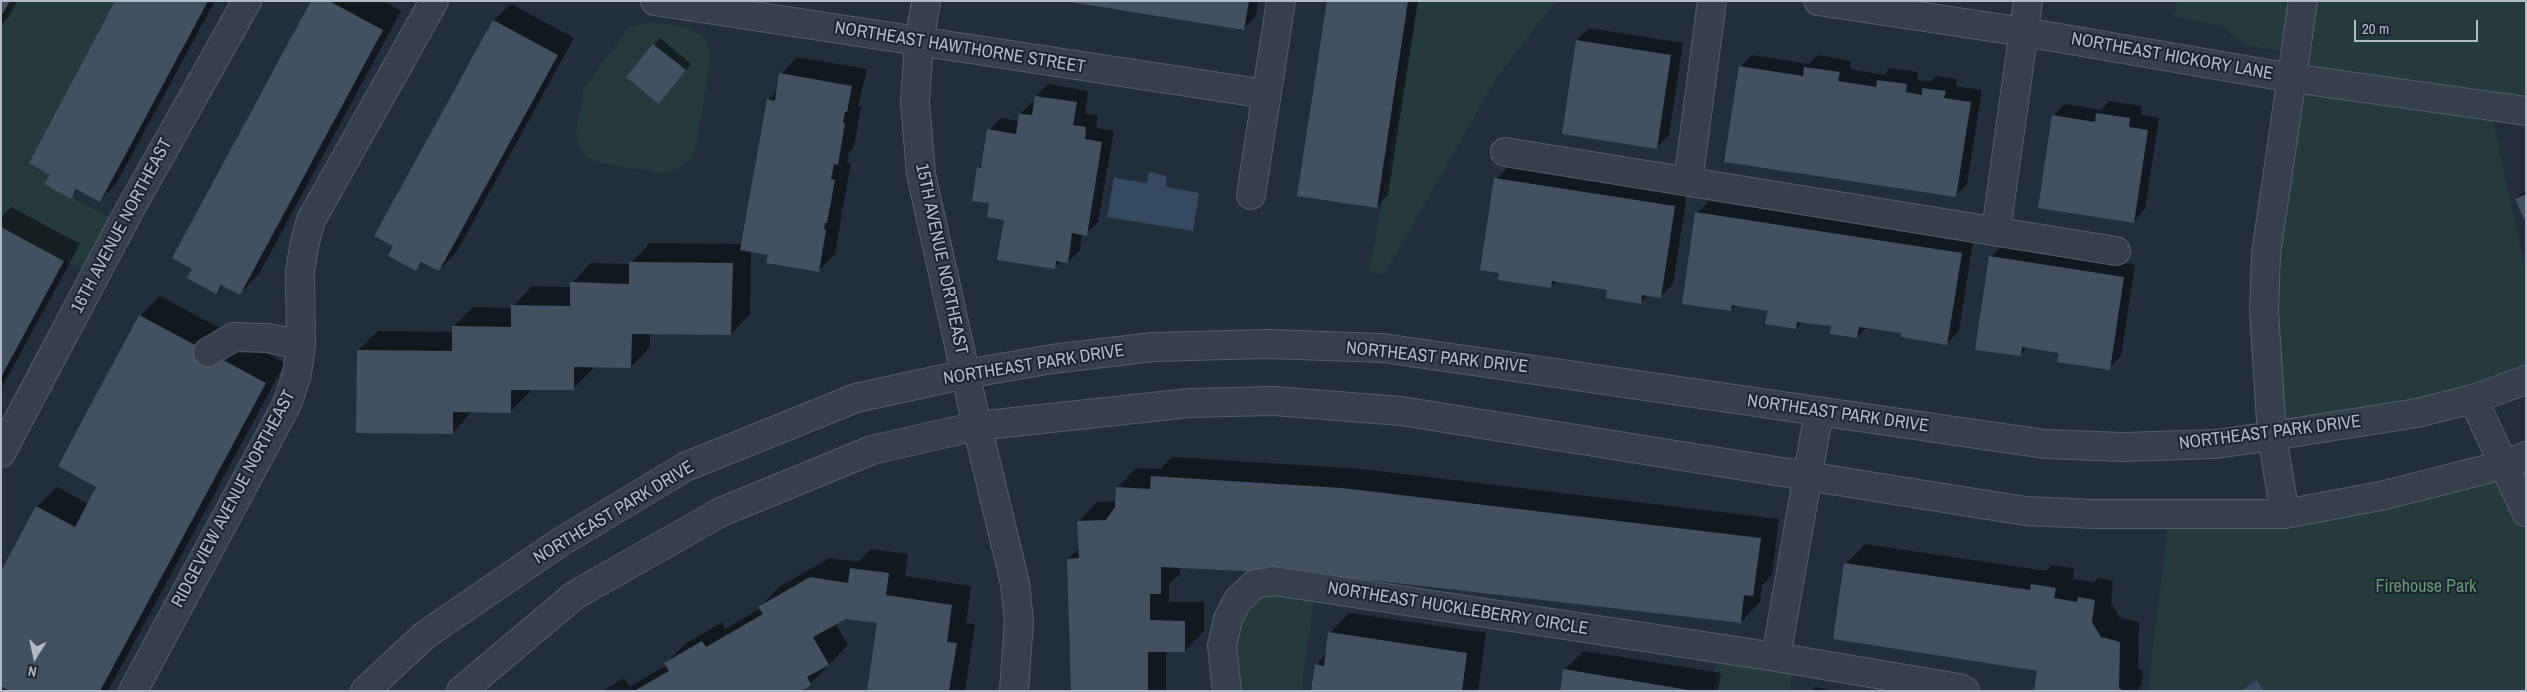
<!DOCTYPE html>
<style>
body{margin:0}
#map{position:relative;width:2527px;height:692px;overflow:hidden;background:#222e3c;font-family:"Archivo Narrow",sans-serif}
canvas{display:block}
.frame{position:absolute;inset:0;border:2px solid #b2bac8;pointer-events:none}
.north{position:absolute;left:10px;top:632px;width:50px;height:50px;-webkit-text-stroke:4px #1b2531;paint-order:stroke;rotate:190deg;font-size:14px;font-weight:700;line-height:20px;text-align:center;color:#b2bac8}
.north::after{content:'';display:block;margin:auto;width:18px;height:22px;background:#b2bac8;clip-path:polygon(50% 0,100% 100%,50% 72%,0 100%)}
.scale{position:absolute;left:2354px;top:20px;width:124px;height:22px;box-sizing:border-box;border:2px solid #b2bac8;border-top:0;padding-left:6px;font-size:15px;line-height:18px;white-space:nowrap;color:#b2bac8;-webkit-text-stroke:4px #1b2531;paint-order:stroke}
</style>
<div id="map">
<canvas width="2527" height="692"></canvas>
<div class="frame"></div>
<div class="north">N</div>
<div class="scale">20 m</div>
</div>
<script>
const g = document.querySelector('canvas').getContext('2d');
g.lineJoin = 'round';
function fill(path, color) {
  g.fillStyle = color;
  g.fill(path, 'evenodd');
}
function strokePath(path, color, width, dash) {
  g.strokeStyle = color;
  g.lineWidth = width;
  g.lineCap = dash ? 'butt' : 'round';
  g.setLineDash(dash || []);
  g.stroke(path);
}
function write(font, color, halo, rows, align = 'center') {
  g.font = font + ' "Archivo Narrow",sans-serif';
  g.lineWidth = 4;
  g.setLineDash([]);
  g.textBaseline = 'middle';
  g.strokeStyle = halo;
  g.fillStyle = color;
  for (const [text, x, y, turn = 0] of rows) {
    g.save();
    g.translate(x, y);
    g.rotate((+turn || 0) * Math.PI / 180);
    g.textAlign = isNaN(turn) ? turn : align;
    if (halo) g.strokeText(text, 0, 0);
    g.fillText(text, 0, 0);
    g.restore();
  }
}
const green = new Path2D(`
 M 10,1 L 115,1 L 29,163 L 50,175 L 45,184 L 122,223 L 95,274 L 64,261 L 1,227 L 1,16 Z
 M 1418,1 L 1556,1 L 1497,77 L 1384,275 L 1369,272 Z
 M 2177,1 L 2526,1 L 2526,111 L 2490,106 L 2526,273 L 2526,380 L 2272,436 L 2264,311 L 2296,54 L 2245,45 L 2220,25 L 2174,17 Z
 M 652,22 L 689,28 L 704,37 L 709,50 L 709,68 L 696,147 L 689,160 L 678,169 L 665,174 L 595,162 L 584,155 L 578,145 L 576,133 L 584,88 L 629,27 Z
 M 2503,465 L 2526,512 L 2526,691 L 2148,691 L 2169,514 L 2285,514 Z
 M 1316,587 L 1301,691 L 1227,691 L 1238,600 Z
 M 1718,648 L 1794,660 L 1789,691 L 1713,691 Z`);
const water = new Path2D(`
 M 1149,172 L 1167,176 L 1166,187 L 1199,193 L 1193,231 L 1107,217 L 1114,178 L 1147,183 Z
 M 2256,680 L 2264,691 L 2241,691 Z`);
const shadow = new Path2D(`
 M 1,1 L 17,1 L 8,18 L 1,25 Z
 M 117,1 L 215,1 L 116,184 L 100,200 L 79,189 L 71,197 L 52,174 Z
 M 312,1 L 384,1 L 401,11 L 259,274 L 240,293 L 224,285 L 216,293 Z
 M 1065,1 L 1258,1 L 1256,16 L 1244,28 Z
 M 1328,1 L 1418,1 L 1388,195 L 1376,207 Z
 M 511,4 L 574,38 L 456,253 L 439,270 L 423,262 L 415,270 L 395,246 L 376,235 L 494,20 Z
 M 1589,28 L 1683,43 L 1669,135 L 1657,147 L 1577,40 Z
 M 660,38 L 691,64 L 665,96 L 628,77 Z
 M 1752,55 L 1809,64 L 1818,55 L 1851,61 L 1850,69 L 1884,75 L 1890,68 L 1918,72 L 1917,80 L 1930,82 L 1936,76 L 1957,79 L 1956,86 L 1982,90 L 1967,184 L 1955,196 L 1740,67 Z
 M 797,57 L 867,69 L 858,106 L 861,107 L 854,147 L 849,152 L 847,163 L 851,164 L 843,206 L 840,213 L 842,213 L 835,254 L 818,271 L 769,254 L 751,251 L 750,314 L 731,334 L 650,333 L 650,347 L 631,367 L 593,366 L 593,369 L 573,389 L 530,388 L 530,392 L 510,412 L 472,411 L 453,433 L 358,350 L 378,331 L 454,332 L 454,326 L 473,307 L 512,308 L 532,286 L 572,287 L 572,283 L 591,263 L 630,264 L 650,243 L 742,244 L 768,100 L 778,90 L 781,74 Z
 M 1048,84 L 1088,91 L 1085,114 L 1098,115 L 1096,128 L 1114,131 L 1098,222 L 1086,234 L 1082,234 L 1080,250 L 1068,262 L 1061,261 L 1055,267 L 991,202 L 978,168 L 983,163 L 989,130 L 1001,118 L 1019,121 L 1020,114 L 1032,102 L 1035,103 L 1036,96 Z
 M 2109,101 L 2142,106 L 2141,115 L 2159,118 L 2145,209 L 2133,222 L 2053,116 L 2065,104 L 2101,110 Z
 M 1508,167 L 1687,194 L 1673,284 L 1661,296 L 1648,295 L 1640,303 L 1609,289 L 1556,281 L 1550,287 L 1500,272 L 1496,179 Z
 M 2526,190 L 2526,220 L 2516,199 Z
 M 1709,201 L 1973,241 L 1959,331 L 1947,343 L 1903,332 L 1867,327 L 1857,337 L 1832,325 L 1803,321 L 1796,328 L 1769,310 L 1736,305 L 1730,310 L 1697,213 Z
 M 11,207 L 80,244 L 1,389 L 1,217 Z
 M 2003,245 L 2135,265 L 2121,356 L 2109,368 L 2060,352 L 2028,347 L 2020,355 L 1991,257 Z
 M 160,296 L 285,363 L 108,691 L 12,691 L 1,574 L 37,507 L 57,487 L 88,504 L 98,487 L 60,466 L 140,316 Z
 M 1172,457 L 1362,469 L 1779,519 L 1772,575 L 1762,585 L 1760,602 L 1741,622 L 1379,580 L 1304,573 L 1180,567 L 1180,574 L 1169,584 L 1169,602 L 1204,602 L 1204,631 L 1185,651 L 1166,651 L 1166,691 L 1073,691 L 1068,559 L 1079,548 L 1078,522 L 1097,502 L 1117,501 L 1117,488 L 1136,468 L 1160,469 Z
 M 1865,544 L 2046,571 L 2052,565 L 2074,568 L 2073,579 L 2094,582 L 2098,578 L 2113,581 L 2111,602 L 2120,618 L 2139,622 L 2138,669 L 2143,671 L 2142,684 L 2136,691 L 2036,691 L 2038,670 L 1846,564 Z
 M 871,549 L 908,554 L 905,576 L 971,586 L 966,623 L 975,624 L 965,691 L 868,691 L 879,622 L 846,617 L 835,623 L 848,645 L 810,684 L 799,691 L 603,691 L 624,678 L 629,687 L 667,665 L 666,663 L 685,644 L 722,622 L 725,629 L 761,608 L 760,607 L 779,587 L 830,558 L 858,562 Z
 M 1349,613 L 1486,633 L 1478,691 L 1312,691 L 1316,665 L 1326,654 L 1330,633 Z
 M 1584,651 L 1721,673 L 1718,691 L 1561,691 L 1564,670 Z
 M 1815,687 L 1837,691 L 1811,691 Z`);
const building = new Path2D(`
 M 1,1 L 10,1 L 1,16 Z
 M 115,1 L 208,1 L 100,202 L 76,189 L 71,199 L 44,184 L 50,175 L 29,163 Z
 M 311,1 L 329,1 L 383,30 L 240,295 L 221,285 L 216,294 L 187,278 L 192,269 L 172,258 Z
 M 1064,1 L 1249,1 L 1244,30 Z
 M 1327,1 L 1408,1 L 1377,208 L 1297,196 Z
 M 493,20 L 558,55 L 439,271 L 421,262 L 416,271 L 388,256 L 393,246 L 374,236 Z
 M 1576,40 L 1671,55 L 1657,149 L 1562,134 Z
 M 653,44 L 686,70 L 659,104 L 626,77 Z
 M 1739,66 L 1803,76 L 1804,67 L 1840,72 L 1838,81 L 1876,87 L 1877,80 L 1907,84 L 1906,92 L 1922,95 L 1922,88 L 1946,91 L 1944,98 L 1971,102 L 1956,197 L 1724,162 Z
 M 779,73 L 852,86 L 847,112 L 845,112 L 843,123 L 845,123 L 838,165 L 834,164 L 831,179 L 835,180 L 827,223 L 825,223 L 824,229 L 826,230 L 819,272 L 766,263 L 768,255 L 740,250 L 767,99 L 775,101 Z
 M 1035,96 L 1077,102 L 1073,125 L 1086,127 L 1085,139 L 1102,142 L 1087,236 L 1072,233 L 1068,263 L 1056,261 L 1055,269 L 997,260 L 1004,220 L 987,217 L 989,203 L 972,201 L 977,167 L 981,168 L 987,129 L 1016,134 L 1019,114 L 1032,115 Z
 M 2096,113 L 2130,118 L 2129,127 L 2148,130 L 2134,223 L 2038,208 L 2052,115 L 2095,122 Z
 M 1494,178 L 1675,206 L 1661,298 L 1642,295 L 1641,304 L 1606,298 L 1607,290 L 1552,281 L 1551,288 L 1498,280 L 1499,273 L 1480,270 Z
 M 2526,194 L 2526,223 L 2515,199 Z
 M 1695,212 L 1962,253 L 1947,345 L 1901,337 L 1901,333 L 1859,327 L 1857,338 L 1830,334 L 1831,326 L 1797,322 L 1796,329 L 1765,324 L 1768,311 L 1732,305 L 1731,311 L 1682,304 Z
 M 1,227 L 64,261 L 1,377 Z
 M 1989,256 L 2124,277 L 2110,370 L 2057,362 L 2059,353 L 2022,347 L 2021,356 L 1975,350 Z
 M 629,262 L 733,263 L 731,335 L 632,334 L 631,368 L 574,367 L 574,390 L 511,390 L 511,413 L 453,412 L 453,434 L 356,433 L 357,350 L 452,351 L 452,326 L 511,327 L 511,305 L 570,306 L 570,282 L 629,284 Z
 M 139,315 L 266,383 L 100,691 L 10,691 L 1,686 L 1,571 L 36,506 L 75,527 L 96,487 L 58,466 Z
 M 1151,476 L 1342,488 L 1761,538 L 1753,596 L 1744,595 L 1741,623 L 1379,581 L 1304,574 L 1161,567 L 1161,594 L 1150,594 L 1150,620 L 1185,621 L 1185,652 L 1148,652 L 1148,691 L 1071,691 L 1067,559 L 1079,558 L 1077,521 L 1106,520 L 1115,507 L 1116,487 L 1150,489 Z
 M 1844,563 L 2030,590 L 2031,584 L 2056,588 L 2054,598 L 2077,602 L 2078,597 L 2095,600 L 2092,622 L 2101,637 L 2120,642 L 2119,688 L 2124,691 L 2034,691 L 2037,671 L 1833,639 Z
 M 850,568 L 889,573 L 886,595 L 952,605 L 947,642 L 957,643 L 949,691 L 867,691 L 877,623 L 846,619 L 813,637 L 829,665 L 807,677 L 811,685 L 801,691 L 634,691 L 669,671 L 664,663 L 702,641 L 706,647 L 763,614 L 758,607 L 810,577 L 848,583 Z
 M 1328,632 L 1467,653 L 1462,691 L 1311,691 L 1315,664 L 1324,666 Z
 M 1563,669 L 1689,690 L 1689,691 L 1560,691 Z`);
const minor = new Path2D(`
 M 655,1 L 1266,94
 M 926,1 L 919,42 L 915,102 L 921,174 L 977,426 L 1015,583 L 1019,621 L 1014,691
 M 1818,1 L 2024,32 L 2292,78 L 2526,111
 M 1505,152 L 2116,251
 M 1688,182 L 1712,1
 M 1251,195 L 1281,1
 M 1996,231 L 2028,1
 M 208,352 L 234,337 L 268,338 L 301,345
 M 2473,399 L 2526,512
 M 1,453 L 129,211 L 247,1
 M 2285,514 L 2272,436 L 2264,311 L 2266,254 L 2303,1
 M 1776,657 L 1819,411
 M 133,691 L 287,404 L 297,374 L 301,345 L 300,271 L 305,242 L 311,220 L 434,1
 M 365,691 L 425,635 L 559,543 L 685,467 L 856,398 L 966,374 L 1052,359 L 1153,347 L 1267,344 L 1383,348 L 2045,444 L 2123,447 L 2216,444 L 2272,436 L 2417,413 L 2473,399 L 2526,380
 M 461,691 L 575,595 L 721,512 L 872,450 L 977,426 L 1189,403 L 1274,401 L 1401,411 L 2025,511 L 2093,514 L 2285,514 L 2385,495 L 2503,465 L 2526,456
 M 1227,691 L 1222,646 L 1228,619 L 1238,600 L 1255,584 L 1274,581 L 1776,657 L 1959,688 L 1965,691`);
const streetNames = [
 ["NORTHEAST HAWTHORNE STREET",960,48,9],
 ["NORTHEAST HICKORY LANE",2172,57,10],
 ["16TH AVENUE NORTHEAST",122,226,-62],
 ["15TH AVENUE NORTHEAST",941,259,78],
 ["NORTHEAST PARK DRIVE",1437,358,6],
 ["NORTHEAST PARK DRIVE",1034,365,-9],
 ["NORTHEAST PARK DRIVE",1838,414,8],
 ["NORTHEAST PARK DRIVE",2270,433,-7],
 ["RIDGEVIEW AVENUE NORTHEAST",234,499,-62],
 ["NORTHEAST PARK DRIVE",614,513,-31],
 ["NORTHEAST HUCKLEBERRY CIRCLE",1458,609,9]
];
const parkNames = [
 ["Firehouse Park",2426,587]
];
fill(green, '#243a3d');
fill(water, '#364963');
fill(shadow, '#0007');
fill(building, '#435060');
strokePath(minor, '#545d6a', 30);
strokePath(minor, '#363f4c', 28);
write('18px', '#b2bac8', '#1b2531', streetNames);
write('18px', '#689973', '#1b2531', parkNames);
</script>
